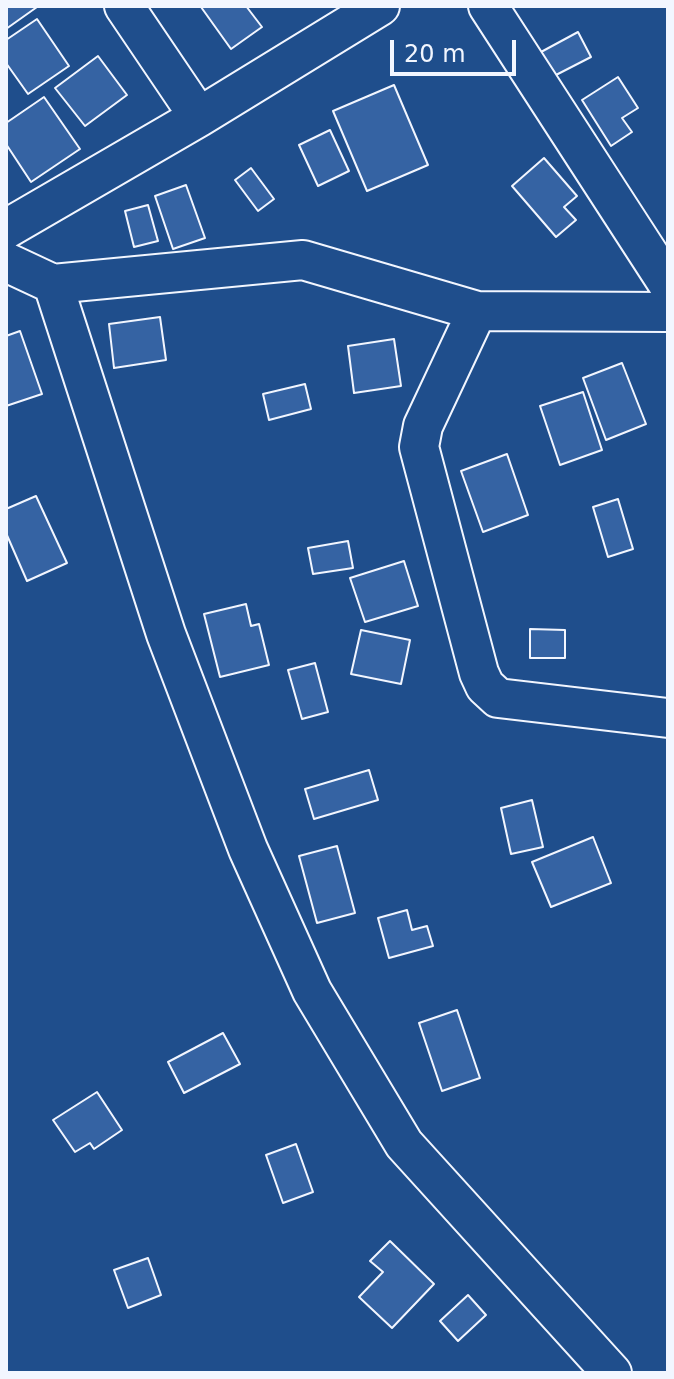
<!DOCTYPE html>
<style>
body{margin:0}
#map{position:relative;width:674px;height:1379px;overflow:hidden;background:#1f4e8c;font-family:"DejaVu Sans",sans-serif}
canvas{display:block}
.frame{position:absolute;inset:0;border:8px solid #f2f6ff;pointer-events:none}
.scale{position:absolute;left:390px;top:40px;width:126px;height:36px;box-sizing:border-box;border:4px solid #f2f6ff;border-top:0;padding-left:10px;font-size:24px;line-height:28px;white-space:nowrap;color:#f2f6ff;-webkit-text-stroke:6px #1f4e8c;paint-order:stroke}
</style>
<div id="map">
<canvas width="674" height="1379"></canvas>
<div class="frame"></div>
<div class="scale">20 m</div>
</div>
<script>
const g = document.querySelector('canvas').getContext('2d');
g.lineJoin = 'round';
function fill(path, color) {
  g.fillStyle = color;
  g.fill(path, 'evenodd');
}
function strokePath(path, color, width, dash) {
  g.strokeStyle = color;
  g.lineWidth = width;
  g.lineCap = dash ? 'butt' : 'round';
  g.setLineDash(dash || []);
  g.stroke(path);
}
const building = new Path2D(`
 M 6,6 L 36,6 L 37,7 L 6,29 Z
 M 246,6 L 262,27 L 231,49 L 201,7 Z
 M 37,19 L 69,66 L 28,94 L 6,63 L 6,40 Z
 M 578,32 L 591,57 L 554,76 L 541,52 Z
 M 98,56 L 127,95 L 85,126 L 55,88 Z
 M 618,77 L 638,108 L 622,118 L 632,132 L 611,146 L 582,100 Z
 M 394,85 L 428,165 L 367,191 L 333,111 Z
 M 44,97 L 80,149 L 31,182 L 6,144 L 6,123 Z
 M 330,130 L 349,171 L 318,186 L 299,145 Z
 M 544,158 L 577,196 L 564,207 L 576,220 L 556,237 L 512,186 Z
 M 251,168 L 274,199 L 258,211 L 235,180 Z
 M 186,185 L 205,238 L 173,249 L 155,196 Z
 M 148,205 L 158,241 L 134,247 L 125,211 Z
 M 160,317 L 166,360 L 114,368 L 109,324 Z
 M 20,331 L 42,394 L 6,406 L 6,336 Z
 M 394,339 L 401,386 L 354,393 L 348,346 Z
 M 622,363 L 646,424 L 606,440 L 583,378 Z
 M 305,384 L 311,409 L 269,420 L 263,394 Z
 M 583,392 L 602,450 L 560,465 L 540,406 Z
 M 507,454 L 528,515 L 483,532 L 461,471 Z
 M 36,496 L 67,563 L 27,581 L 6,533 L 6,509 Z
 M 618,499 L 633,549 L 608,557 L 593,507 Z
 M 348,541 L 353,568 L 313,574 L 308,548 Z
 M 404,561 L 418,606 L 365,622 L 350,578 Z
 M 246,604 L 251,626 L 259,624 L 269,665 L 220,677 L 204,614 Z
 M 530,629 L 565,630 L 565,658 L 530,658 Z
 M 361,630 L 410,640 L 401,684 L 351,674 Z
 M 315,663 L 328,712 L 302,719 L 288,670 Z
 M 369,770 L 378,800 L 314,819 L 305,789 Z
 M 532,800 L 543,847 L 511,854 L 501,808 Z
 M 593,837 L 611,883 L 551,907 L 532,862 Z
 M 337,846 L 355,913 L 317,923 L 299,856 Z
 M 407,910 L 412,930 L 427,926 L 433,946 L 389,958 L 378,918 Z
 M 457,1010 L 480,1078 L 442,1091 L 419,1023 Z
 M 223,1033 L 240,1064 L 184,1093 L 168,1062 Z
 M 97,1092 L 122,1130 L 94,1149 L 90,1143 L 75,1152 L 53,1120 Z
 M 296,1144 L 313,1192 L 283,1203 L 266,1155 Z
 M 390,1241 L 434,1284 L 392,1328 L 359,1297 L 383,1272 L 370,1261 Z
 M 148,1258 L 161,1295 L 128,1308 L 114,1270 Z
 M 468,1295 L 486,1315 L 458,1341 L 440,1321 Z`);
const minor = new Path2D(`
 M 124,6 L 199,117
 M 488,6 L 668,284
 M 6,229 L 199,117 L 380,6
 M 6,262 L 53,284 L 303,260 L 477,311 L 668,312
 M 53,284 L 166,634 L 248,849 L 312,991 L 404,1144 L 612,1373
 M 477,311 L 423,426 L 419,447 L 479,673 L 485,686 L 498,698 L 668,718`);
fill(building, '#3563a3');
strokePath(building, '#f2f6ff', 2);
strokePath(minor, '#f2f6ff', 42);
strokePath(minor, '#1f4e8c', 38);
</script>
